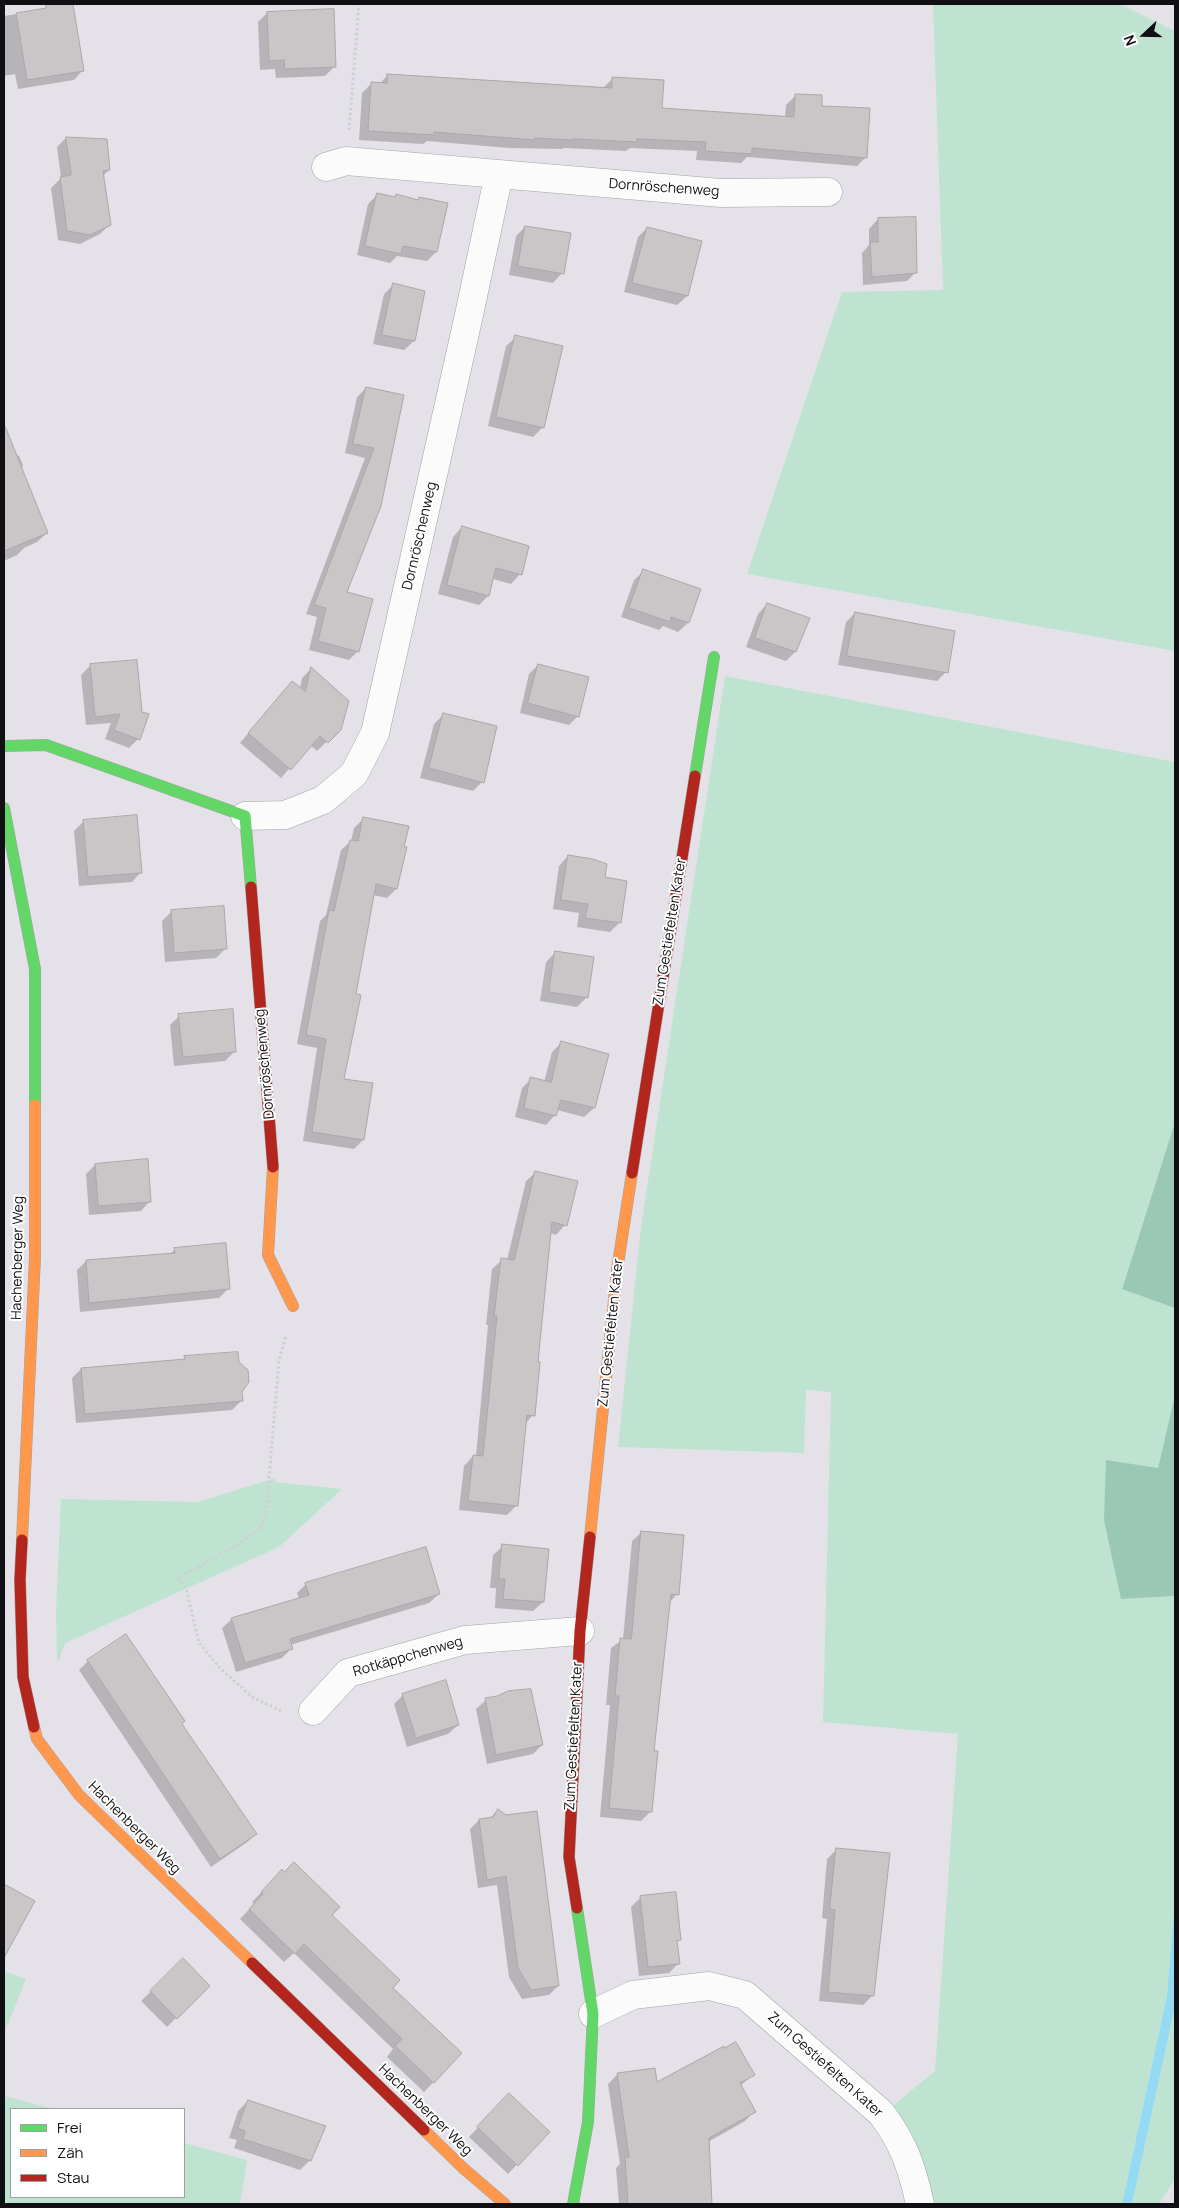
<!DOCTYPE html>
<meta charset="utf-8">
<style>
body{margin:0}
#map{position:relative;width:1179px;height:2208px;overflow:hidden;background:#e4e2e8;font-family:Manrope,sans-serif}
canvas{display:block}
.frame{position:absolute;inset:0;border:5px solid #100f13;pointer-events:none}
.legend{position:absolute;left:10px;top:2108px;width:175px;height:90px;box-sizing:border-box;background:#fff;border:1px solid #9f9fa1;margin:0;padding:6px 9px;list-style:none;font-size:15px;color:#100f13}
.legend li{display:flex;align-items:center;gap:10px;height:25px}
.legend b{width:25px;border:1px solid #9f9fa1}
.north{position:absolute;left:1119px;top:10px;width:50px;height:50px;-webkit-text-stroke:4px #fff;paint-order:stroke;rotate:249deg;font-size:14px;font-weight:700;line-height:20px;text-align:center;color:#100f13}
.north::after{content:'';display:block;margin:auto;width:18px;height:22px;background:#100f13;clip-path:polygon(50% 0,100% 100%,50% 72%,0 100%)}
</style>
<div id="map">
<canvas width="1179" height="2208"></canvas>
<div class="frame"></div>
<ul class="legend">
<li><b style="height:6px;background:#63d668"></b>Frei</li>
<li><b style="height:6px;background:#ff974d"></b>Zäh</li>
<li><b style="height:6px;background:#b3261e"></b>Stau</li>
</ul>
<div class="north">N</div>
</div>
<script>
const g = document.querySelector('canvas').getContext('2d');
g.lineJoin = 'round';
function fill(path, color) {
  g.fillStyle = color;
  g.fill(path, 'evenodd');
}
function strokePath(path, color, width, dash) {
  g.strokeStyle = color;
  g.lineWidth = width;
  g.lineCap = dash ? 'butt' : 'round';
  g.setLineDash(dash || []);
  g.stroke(path);
}
function write(font, color, halo, rows, align = 'center') {
  g.font = font + ' Manrope,sans-serif';
  g.lineWidth = 4;
  g.setLineDash([]);
  g.textBaseline = 'middle';
  g.strokeStyle = halo;
  g.fillStyle = color;
  for (const [text, x, y, turn = 0] of rows) {
    g.save();
    g.translate(x, y);
    g.rotate((+turn || 0) * Math.PI / 180);
    g.textAlign = isNaN(turn) ? turn : align;
    if (halo) g.strokeText(text, 0, 0);
    g.fillText(text, 0, 0);
    g.restore();
  }
}
const green = new Path2D(`
 M 933,4 L 1120,4 L 1175,31 L 1175,651 L 747,574 L 842,292 L 943,290 Z
 M 725,676 L 1175,762 L 1175,1122 L 1122,1288 L 1175,1308 L 1175,1395 L 1158,1468 L 1106,1461 L 1121,1599 L 1175,1596 L 1175,1900 L 1167,1996 L 1122,2204 L 932,2204 L 889,2109 L 935,2071 L 958,1734 L 823,1722 L 831,1392 L 806,1390 L 804,1453 L 618,1447 L 641,1227 Z
 M 275,1478 L 275,1482 L 342,1489 L 279,1547 L 65,1643 L 59,1660 L 57,1661 L 56,1613 L 61,1499 L 198,1502 Z
 M 4,1971 L 26,1979 L 4,2034 Z
 M 1175,2006 L 1175,2179 L 1159,2204 L 1132,2204 Z
 M 4,2096 L 54,2109 L 11,2109 L 11,2197 L 184,2197 L 184,2143 L 247,2160 L 240,2204 L 4,2204 Z`);
const forest = new Path2D(`
 M 1175,1122 L 1175,1308 L 1122,1289 Z
 M 1175,1395 L 1175,1596 L 1121,1599 L 1104,1520 L 1106,1460 L 1158,1468 Z`);
const water = new Path2D(`
 M 1175,1900 L 1175,2006 L 1132,2204 L 1122,2204 L 1167,1996 Z`);
const shadow = new Path2D(`
 M 72,5 L 83,70 L 74,80 L 18,89 L 15,74 L 4,76 L 4,16 Z
 M 267,13 L 334,67 L 325,76 L 276,78 L 275,69 L 260,70 L 258,22 Z
 M 388,75 L 603,88 L 613,78 L 661,109 L 785,118 L 786,105 L 796,95 L 820,107 L 866,157 L 857,166 L 747,157 L 741,163 L 696,160 L 697,151 L 630,148 L 626,151 L 564,148 L 562,149 L 509,148 L 427,141 L 423,144 L 359,140 L 362,93 L 371,84 L 379,84 Z
 M 66,138 L 106,140 L 109,170 L 103,176 L 109,225 L 100,234 L 80,244 L 58,240 L 51,188 L 61,178 L 57,147 Z
 M 377,195 L 394,198 L 396,196 L 417,200 L 419,198 L 436,252 L 427,261 L 397,256 L 390,263 L 357,255 L 368,204 Z
 M 878,219 L 916,272 L 907,281 L 863,285 L 862,253 L 869,245 L 869,229 Z
 M 525,227 L 562,273 L 553,283 L 509,275 L 516,236 Z
 M 647,228 L 700,241 L 687,296 L 677,305 L 624,292 L 638,237 Z
 M 393,285 L 424,292 L 414,341 L 404,350 L 373,344 L 384,294 Z
 M 516,337 L 543,427 L 533,437 L 488,426 L 506,346 Z
 M 366,388 L 403,396 L 346,593 L 358,651 L 349,660 L 309,650 L 317,617 L 306,614 L 365,458 L 345,453 L 357,397 Z
 M 4,430 L 13,453 L 19,456 L 23,465 L 21,470 L 47,533 L 37,542 L 24,548 L 17,555 L 4,561 Z
 M 462,527 L 520,574 L 511,584 L 493,579 L 488,596 L 479,605 L 438,594 L 453,537 Z
 M 644,571 L 699,590 L 688,623 L 678,632 L 663,626 L 659,630 L 621,617 L 634,580 Z
 M 767,604 L 808,619 L 795,652 L 786,661 L 746,647 L 758,614 Z
 M 855,613 L 946,672 L 937,681 L 838,665 L 846,622 Z
 M 538,665 L 578,716 L 569,725 L 520,713 L 529,674 Z
 M 90,666 L 141,713 L 138,739 L 129,748 L 105,739 L 111,723 L 86,725 L 81,675 Z
 M 311,669 L 340,729 L 317,751 L 310,745 L 281,778 L 240,743 L 283,692 L 300,688 L 302,678 Z
 M 443,715 L 482,782 L 473,791 L 420,778 L 434,724 Z
 M 364,818 L 396,889 L 387,898 L 373,895 L 355,995 L 343,1080 L 363,1140 L 354,1149 L 303,1141 L 317,1048 L 297,1044 L 320,921 L 326,915 L 341,850 L 351,841 L 354,828 Z
 M 84,821 L 141,872 L 132,882 L 79,886 L 74,831 Z
 M 568,856 L 603,878 L 620,922 L 610,932 L 577,927 L 579,913 L 553,909 L 559,866 Z
 M 171,912 L 226,948 L 216,958 L 165,962 L 162,921 Z
 M 556,952 L 587,997 L 577,1007 L 540,1001 L 546,962 Z
 M 179,1016 L 235,1051 L 225,1061 L 174,1066 L 170,1025 Z
 M 561,1043 L 594,1108 L 584,1117 L 557,1110 L 555,1115 L 546,1125 L 515,1117 L 522,1088 L 531,1079 L 544,1082 L 552,1052 Z
 M 95,1165 L 150,1201 L 141,1211 L 89,1215 L 86,1174 Z
 M 536,1172 L 565,1225 L 556,1235 L 550,1233 L 533,1415 L 525,1424 L 517,1505 L 507,1515 L 459,1510 L 464,1466 L 473,1456 L 476,1456 L 488,1325 L 486,1325 L 492,1269 L 502,1260 L 507,1260 L 526,1181 Z
 M 175,1249 L 228,1289 L 219,1298 L 80,1312 L 77,1270 L 86,1261 L 170,1254 Z
 M 185,1358 L 238,1363 L 241,1401 L 232,1410 L 76,1423 L 72,1378 L 81,1369 L 182,1361 Z
 M 642,1532 L 677,1594 L 669,1603 L 653,1752 L 651,1811 L 641,1821 L 600,1817 L 610,1705 L 606,1705 L 611,1648 L 623,1639 L 632,1541 Z
 M 503,1546 L 543,1602 L 533,1611 L 495,1608 L 496,1588 L 490,1588 L 493,1555 Z
 M 306,1584 L 439,1594 L 429,1603 L 290,1645 L 292,1648 L 282,1658 L 236,1672 L 222,1628 L 232,1619 L 299,1599 L 297,1593 Z
 M 88,1661 L 181,1724 L 256,1834 L 246,1843 L 211,1867 L 79,1670 Z
 M 403,1695 L 458,1725 L 448,1734 L 407,1747 L 394,1704 Z
 M 486,1700 L 542,1745 L 533,1754 L 487,1764 L 476,1709 Z
 M 498,1810 L 558,1986 L 549,1995 L 522,1999 L 509,1977 L 497,1885 L 478,1888 L 470,1829 L 479,1820 L 490,1818 Z
 M 837,1849 L 873,1995 L 863,2005 L 819,2001 L 827,1919 L 822,1918 L 827,1859 Z
 M 284,1874 L 330,1915 L 391,1988 L 461,2053 L 424,2092 L 387,2057 L 393,2049 L 294,1953 L 284,1962 L 240,1919 L 254,1904 L 252,1902 L 273,1880 Z
 M 4,1885 L 33,1901 L 4,1952 Z
 M 641,1897 L 680,1939 L 676,1944 L 678,1964 L 669,1973 L 639,1976 L 631,1907 Z
 M 183,1960 L 208,1986 L 167,2027 L 141,2001 Z
 M 617,2075 L 656,2084 L 753,2075 L 740,2086 L 754,2112 L 745,2121 L 708,2142 L 711,2204 L 619,2204 L 616,2168 L 620,2164 L 608,2084 Z
 M 509,2095 L 548,2132 L 508,2174 L 469,2137 Z
 M 248,2101 L 310,2160 L 300,2170 L 234,2148 L 237,2140 L 229,2138 L 238,2111 Z`);
const building = new Path2D(`
 M 46,4 L 73,4 L 84,71 L 27,80 L 16,13 L 46,8 Z
 M 334,9 L 336,67 L 285,69 L 284,60 L 269,61 L 267,12 Z
 M 387,74 L 612,88 L 612,77 L 664,80 L 662,108 L 794,117 L 795,94 L 822,95 L 822,106 L 870,108 L 867,158 L 752,148 L 752,154 L 705,151 L 706,142 L 637,139 L 637,142 L 573,139 L 573,140 L 535,138 L 535,140 L 434,132 L 434,135 L 368,131 L 371,82 L 387,83 Z
 M 66,137 L 107,139 L 110,170 L 103,171 L 111,225 L 90,235 L 67,231 L 60,177 L 71,175 Z
 M 377,193 L 395,197 L 396,194 L 418,200 L 419,197 L 448,203 L 437,252 L 403,246 L 401,254 L 365,246 Z
 M 916,217 L 917,273 L 872,277 L 870,242 L 878,242 L 878,218 Z
 M 525,226 L 571,233 L 564,274 L 518,266 Z
 M 647,227 L 702,241 L 688,296 L 632,283 Z
 M 393,283 L 425,291 L 415,341 L 382,335 Z
 M 515,335 L 563,346 L 544,428 L 496,417 Z
 M 366,387 L 404,395 L 381,506 L 347,592 L 373,599 L 359,652 L 318,641 L 326,608 L 314,605 L 374,448 L 353,444 Z
 M 5,426 L 48,533 L 4,551 L 4,427 Z
 M 462,526 L 529,546 L 522,575 L 496,568 L 489,596 L 447,585 Z
 M 643,569 L 701,589 L 689,623 L 671,617 L 670,622 L 629,608 Z
 M 767,603 L 810,618 L 796,652 L 755,638 Z
 M 855,612 L 955,631 L 948,673 L 847,656 Z
 M 137,660 L 142,712 L 149,714 L 140,740 L 114,730 L 120,714 L 95,717 L 90,664 Z
 M 538,664 L 589,677 L 579,717 L 528,703 Z
 M 311,667 L 349,701 L 341,730 L 328,743 L 320,736 L 291,770 L 248,733 L 292,681 L 305,691 Z
 M 443,713 L 497,726 L 484,783 L 429,768 Z
 M 137,815 L 142,873 L 88,877 L 83,820 Z
 M 363,817 L 409,826 L 404,847 L 407,847 L 397,889 L 376,884 L 356,994 L 361,995 L 344,1079 L 373,1083 L 364,1140 L 312,1132 L 326,1039 L 306,1035 L 329,910 L 334,911 L 350,840 L 358,841 Z
 M 568,855 L 593,859 L 607,864 L 605,877 L 627,881 L 621,923 L 585,918 L 588,904 L 561,900 Z
 M 224,906 L 227,949 L 174,953 L 171,910 Z
 M 555,951 L 594,957 L 588,998 L 549,992 Z
 M 233,1009 L 236,1052 L 183,1057 L 178,1014 Z
 M 561,1041 L 609,1054 L 595,1108 L 561,1100 L 556,1116 L 524,1108 L 530,1077 L 551,1082 Z
 M 148,1159 L 151,1202 L 98,1206 L 95,1164 Z
 M 535,1171 L 578,1181 L 567,1226 L 552,1222 L 538,1362 L 540,1362 L 535,1416 L 527,1415 L 518,1506 L 468,1501 L 473,1455 L 483,1456 L 497,1316 L 494,1316 L 501,1258 L 514,1260 Z
 M 226,1243 L 230,1289 L 89,1303 L 86,1260 L 175,1253 L 174,1248 Z
 M 238,1352 L 239,1362 L 248,1370 L 249,1382 L 242,1392 L 243,1401 L 85,1414 L 81,1368 L 185,1359 L 184,1356 Z
 M 641,1531 L 684,1535 L 679,1595 L 671,1594 L 654,1751 L 658,1751 L 652,1812 L 609,1808 L 619,1696 L 615,1696 L 620,1638 L 631,1639 Z
 M 502,1544 L 549,1549 L 544,1602 L 503,1599 L 505,1579 L 499,1579 Z
 M 426,1547 L 440,1594 L 290,1639 L 293,1649 L 245,1663 L 231,1618 L 309,1595 L 305,1583 Z
 M 126,1634 L 185,1721 L 182,1724 L 257,1834 L 220,1859 L 87,1660 Z
 M 446,1680 L 459,1725 L 416,1738 L 402,1694 Z
 M 531,1689 L 543,1745 L 496,1755 L 485,1698 L 497,1696 L 508,1691 Z
 M 498,1809 L 506,1815 L 537,1811 L 559,1986 L 531,1990 L 518,1968 L 506,1876 L 487,1880 L 479,1819 L 493,1817 Z
 M 836,1848 L 890,1853 L 874,1996 L 828,1992 L 835,1910 L 830,1909 Z
 M 294,1862 L 340,1907 L 332,1915 L 400,1980 L 393,1988 L 462,2053 L 434,2083 L 395,2046 L 402,2039 L 304,1944 L 295,1954 L 249,1909 L 263,1894 L 261,1892 L 282,1869 L 284,1872 Z
 M 4,1884 L 35,1901 L 4,1958 Z
 M 676,1892 L 681,1940 L 677,1941 L 680,1964 L 648,1967 L 640,1896 Z
 M 183,1958 L 210,1986 L 177,2019 L 150,1991 Z
 M 736,2042 L 755,2075 L 740,2083 L 756,2112 L 709,2138 L 712,2204 L 628,2204 L 625,2157 L 629,2157 L 617,2073 L 655,2068 L 657,2082 L 724,2046 L 724,2048 Z
 M 509,2093 L 550,2132 L 518,2166 L 477,2127 Z
 M 248,2100 L 326,2126 L 311,2161 L 243,2139 L 245,2131 L 238,2128 Z`);
const path = new Path2D(`
 M 349,130 L 359,4
 M 281,1711 L 252,1697 L 220,1668 L 199,1643 L 186,1588 L 178,1578 L 239,1544 L 260,1529 L 266,1514 L 279,1360 L 286,1336`);
const street = new Path2D(`
 M 326,167 L 346,161 L 721,193 L 828,192
 M 245,816 L 285,815 L 323,800 L 354,774 L 375,733 L 469,315 L 499,174
 M 313,1711 L 348,1673 L 465,1640 L 580,1631
 M 593,2014 L 633,1995 L 709,1986 L 745,1995 L 881,2113 C 904,2143 912,2168 920,2204`);
const fast = new Path2D(`
 M 4,746 L 46,745 L 245,816 L 251,887
 M 695,776 L 714,657
 M 4,808 L 35,969 L 35,1105
 M 573,2204 L 588,2122 L 593,2014 L 577,1908`);
const slow = new Path2D(`
 M 273,1167 L 268,1255 L 293,1306
 M 590,1537 L 617,1270 L 632,1173
 M 22,1540 L 35,1257 L 35,1105
 M 34,1727 L 37,1739 L 79,1795 L 252,1963
 M 424,2130 L 463,2168 L 505,2204`);
const jam = new Path2D(`
 M 251,887 L 273,1167
 M 632,1173 L 695,776
 M 22,1540 L 20,1580 L 23,1677 L 34,1727
 M 577,1908 L 569,1857 L 580,1631 L 590,1537
 M 252,1963 L 424,2130`);
const streetNames = [
 ["Dornröschenweg",664,188,4],
 ["Dornröschenweg",420,536,-77],
 ["Zum Gestiefelten Kater",670,932,-81],
 ["Dornröschenweg",265,1064,-95],
 ["Hachenberger Weg",18,1258,-89],
 ["Zum Gestiefelten Kater",611,1333,-84],
 ["Rotkäppchenweg",408,1657,-16],
 ["Zum Gestiefelten Kater",574,1736,-87],
 ["Hachenberger Weg",134,1828,45],
 ["Zum Gestiefelten Kater",825,2065,42],
 ["Hachenberger Weg",425,2110,44]
];
fill(green, '#bfe3d1');
fill(forest, '#9bc8b4');
fill(water, '#94daf2');
fill(shadow, '#0003');
fill(building, '#cac6c8');
strokePath(building, '#aaa7a9', 1);
strokePath(street, '#a4a3a7', 29);
strokePath(fast, '#a4a3a7', 12);
strokePath(slow, '#a4a3a7', 12);
strokePath(jam, '#a4a3a7', 12);
strokePath(path, '#d0cfd1', 3, [2.5, 2.5]);
strokePath(street, '#fbfbfc', 28);
strokePath(fast, '#63d668', 11);
strokePath(slow, '#ff974d', 11);
strokePath(jam, '#b3261e', 11);
write('14px', '#100f13', '#fff', streetNames);
</script>
